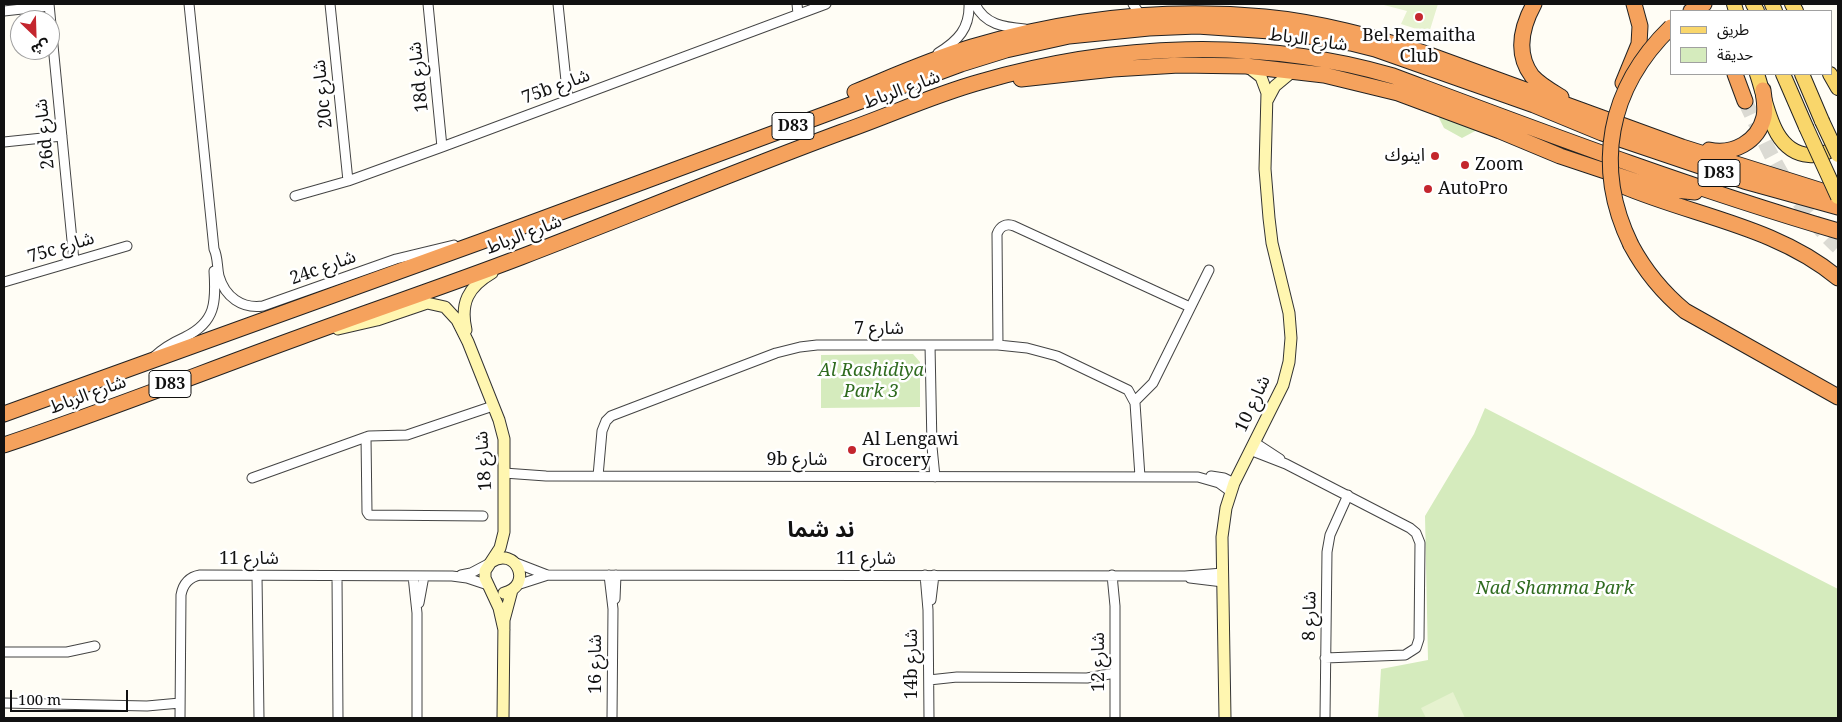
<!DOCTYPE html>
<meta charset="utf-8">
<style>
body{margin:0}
#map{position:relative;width:1842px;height:722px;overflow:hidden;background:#fffdf5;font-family:"Noto Serif","Noto Sans Arabic",serif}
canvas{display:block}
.frame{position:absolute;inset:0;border:5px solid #111;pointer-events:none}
.legend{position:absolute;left:1670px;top:10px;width:162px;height:65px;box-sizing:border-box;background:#fff;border:1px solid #a0a0a0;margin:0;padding:6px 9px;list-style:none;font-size:15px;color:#111}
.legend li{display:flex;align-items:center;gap:10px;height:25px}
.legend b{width:25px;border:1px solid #a0a0a0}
.north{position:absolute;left:10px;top:10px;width:50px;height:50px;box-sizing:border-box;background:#fff;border:1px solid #a0a0a0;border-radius:50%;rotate:156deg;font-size:14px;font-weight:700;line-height:20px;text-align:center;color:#111}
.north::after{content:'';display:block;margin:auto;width:18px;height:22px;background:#c4262e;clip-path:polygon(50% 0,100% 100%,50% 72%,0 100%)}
.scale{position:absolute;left:10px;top:690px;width:118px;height:22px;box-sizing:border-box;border:2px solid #111;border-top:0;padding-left:6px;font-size:15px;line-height:18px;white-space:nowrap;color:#111;-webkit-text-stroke:4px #fff;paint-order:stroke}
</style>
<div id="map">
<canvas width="1842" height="722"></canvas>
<div class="frame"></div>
<ul class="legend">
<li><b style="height:6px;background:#f9d66b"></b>طريق</li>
<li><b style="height:14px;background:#d5ebbd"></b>حديقة</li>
</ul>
<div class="north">ش</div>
<div class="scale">100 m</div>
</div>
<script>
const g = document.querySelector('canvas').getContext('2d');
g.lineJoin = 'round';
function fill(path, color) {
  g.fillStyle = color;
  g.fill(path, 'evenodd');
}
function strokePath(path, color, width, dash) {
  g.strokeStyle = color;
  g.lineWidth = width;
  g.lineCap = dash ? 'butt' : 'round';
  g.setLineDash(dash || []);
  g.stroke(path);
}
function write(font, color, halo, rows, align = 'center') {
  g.font = font + ' "Noto Serif","Noto Sans Arabic",serif';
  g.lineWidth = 5;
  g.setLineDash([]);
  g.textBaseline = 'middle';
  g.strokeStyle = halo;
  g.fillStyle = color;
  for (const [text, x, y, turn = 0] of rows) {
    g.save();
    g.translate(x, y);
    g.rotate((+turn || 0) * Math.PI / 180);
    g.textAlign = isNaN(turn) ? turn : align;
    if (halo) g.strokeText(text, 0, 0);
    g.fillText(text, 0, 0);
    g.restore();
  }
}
const green = new Path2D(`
 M 1440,116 L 1477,130 L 1462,138 L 1444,128 L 1439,118 Z
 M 913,354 L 920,362 L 920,407 L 821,408 L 821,355 Z
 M 1485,408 L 1838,589 L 1838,718 L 1378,718 L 1381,669 L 1428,660 L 1425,516 L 1474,434 Z`);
const pitch = new Path2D(`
 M 1380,4 L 1438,4 L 1429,33 L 1401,24 L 1407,11 Z
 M 1453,692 L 1465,718 L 1426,718 L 1421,708 Z`);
const highwayTunnel = new Path2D(`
 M 1745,101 C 1770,154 1794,207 1838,247`);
const street = new Path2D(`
 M 49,4 L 74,261
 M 189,4 L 214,249 C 218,257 217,267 219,276 C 225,297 242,309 263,306 L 396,259 L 454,245
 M 330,4 L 348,181
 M 428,4 L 442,147
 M 558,4 L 568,100
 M 797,4 L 798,14
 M 975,4 C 985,25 1004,27 1025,29
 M 1133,4 L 1141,16
 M 4,11 L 49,6
 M 938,53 C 958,41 970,28 969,4
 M 4,142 L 62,136
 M 295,196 L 348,181 L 442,147 L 826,4
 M 4,282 L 127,246
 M 930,345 L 932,447 L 935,477
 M 998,345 L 997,234 C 1000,226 1006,223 1014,226 L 1190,307
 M 155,356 C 164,347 174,342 185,337 C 216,322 216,302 214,271
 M 1135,401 L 1153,383 L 1209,270
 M 366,437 L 367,512 L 369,515 L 483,516
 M 1254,442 L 1280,459
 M 1250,450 L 1286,464 L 1410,528 L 1416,533 L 1420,543 L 1419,639 L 1416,648 L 1405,655 L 1325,658
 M 504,473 L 546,476 L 1198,477 L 1219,483 L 1230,491
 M 598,476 L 602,431 L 606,421 L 611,416 L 776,353 L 800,347 L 817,345 L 998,345 L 1027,348 L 1057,356 L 1128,390 L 1135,403 L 1140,477
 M 1211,476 L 1224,478 L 1234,483
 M 252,478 L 369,436 L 407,435 L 493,406
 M 516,563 L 547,575
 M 461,575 L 471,573 L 488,564
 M 609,575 L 613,609 L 612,718
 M 925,575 L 928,610 L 929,718
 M 1112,575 L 1115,606 L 1115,718
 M 257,576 L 259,718
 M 337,576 L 338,718
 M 413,576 L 417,613 L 417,718
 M 1190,578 L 1223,582
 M 517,585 L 548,575 L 1185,576 L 1223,573
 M 615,599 L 616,575
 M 931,600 L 934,575
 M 419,603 L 424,576
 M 4,652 L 67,652 L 95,646
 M 929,680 L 957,677 L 1087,678 L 1115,673
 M 4,703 L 147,706 L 180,703
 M 180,718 L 181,595 C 183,584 189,577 200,575 L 452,576 L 467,578 L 488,585
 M 1325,718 L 1327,552 L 1330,535 L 1348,495`);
const secondary = new Path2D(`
 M 1267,101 L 1275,86 L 1293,71
 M 338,329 L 377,320 L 427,303 L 445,307 L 457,320 L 468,342 L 499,420 L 504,439 L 504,532 L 500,548 L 485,571 L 485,578 L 499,608 L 504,630
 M 466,330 C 460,303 468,287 492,273
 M 491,562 C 516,545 534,586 504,593
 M 503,718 L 504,620 L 512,590
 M 1225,718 L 1222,537 L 1226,508 L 1234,483 L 1283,385 L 1289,362 L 1291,338 L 1289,313 L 1272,243 L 1269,218 L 1265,169 L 1267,93 L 1261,77 L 1248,67`);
const primary = new Path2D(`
 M 1734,4 L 1736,11
 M 1753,4 L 1757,11
 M 1772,4 L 1775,11
 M 1792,4 L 1796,11
 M 1757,74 C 1767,102 1771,152 1809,155 C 1820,156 1830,152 1838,145
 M 1783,74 L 1806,127
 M 1802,74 L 1822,121
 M 1830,74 L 1838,88`);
const highway = new Path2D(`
 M 1534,4 C 1522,26 1515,53 1532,76 C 1540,85 1551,91 1561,97
 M 1691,11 L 1704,4
 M 1735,74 L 1745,101
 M 1021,79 L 1113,69 L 1179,65 L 1246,66 L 1324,75 L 1398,93 L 1500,131 L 1560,156 L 1656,188 L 1695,192
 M 1623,83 L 1639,44 L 1640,26 L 1634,4
 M 855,92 C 894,76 932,59 972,47 C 1066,19 1167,8 1265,17 C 1319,22 1372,37 1424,53 L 1682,147 L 1838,196
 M 1709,150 C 1733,155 1758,142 1764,117 C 1766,108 1764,99 1763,90
 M 1623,186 C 1694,216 1777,227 1838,278
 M 1631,245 C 1645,271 1662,292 1685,311 L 1838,397
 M 4,414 L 480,242 L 961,64 L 1006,50 L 1069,36 L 1149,28 L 1197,26 L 1285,32 L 1351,43 L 1375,49 L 1534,105 L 1602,133 L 1744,181 L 1838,207
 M 4,445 C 103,412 201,373 300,337 C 373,310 448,285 521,257 C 628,216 734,172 842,132 C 888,116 933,95 980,82 C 1113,43 1259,37 1393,76 C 1540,131 1687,187 1838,231`);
const primaryBridge = new Path2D(`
 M 1822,121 L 1838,155
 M 1806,127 L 1838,197`);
const highwayBridge = new Path2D(`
 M 1631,245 C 1593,167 1608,88 1671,27`);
const markers = [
 [1419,17,5,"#c4262e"],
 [1435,156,5,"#c4262e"],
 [1465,165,5,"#c4262e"],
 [1428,189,5,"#c4262e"],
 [852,450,5,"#c4262e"]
];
const shields = [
 [793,126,42],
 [1719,173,42],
 [170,384,42]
];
const shieldNames = [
 ["D83",793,126],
 ["D83",1719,173],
 ["D83",170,384]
];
const poiNames = [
 ["Bel Remaitha",1419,36,"center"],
 ["Club",1419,57,"center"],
 ["اينوك",1425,156,"right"],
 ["Zoom",1475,165],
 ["AutoPro",1438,189],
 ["Al Lengawi",862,440],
 ["Grocery",862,461]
];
const streetNames = [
 ["شارع الرباط",1308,40,8],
 ["18d شارع",419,77,-96],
 ["75b شارع",556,87,-20],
 ["شارع الرباط",902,90,-20],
 ["20c شارع",323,94,-96],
 ["26d شارع",45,134,-96],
 ["شارع الرباط",524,235,-21],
 ["75c شارع",61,248,-17],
 ["24c شارع",323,268,-20],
 ["شارع 7",879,329],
 ["شارع الرباط",88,395,-20],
 ["شارع 10",1253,404,-65],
 ["9b شارع",797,460],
 ["شارع 18",484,461,-94],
 ["شارع 11",249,559],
 ["شارع 11",866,559],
 ["شارع 8",1310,616,-89],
 ["شارع 12",1099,662,-90],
 ["شارع 16",596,664,-90],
 ["14b شارع",912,664,-90]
];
const parkNames = [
 ["Al Rashidiya",871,371],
 ["Park 3",871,392],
 ["Nad Shamma Park",1555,589]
];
const districtNames = [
 ["ند شما",821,531]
];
fill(green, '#d5ebbd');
fill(pitch, '#e6f2cf');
strokePath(highwayTunnel, '#dbdad3', 15, [15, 8]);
strokePath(street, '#444', 11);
strokePath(secondary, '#333', 13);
strokePath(primary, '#222', 16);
strokePath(highway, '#222', 17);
strokePath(street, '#fff', 9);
strokePath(secondary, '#fff6b0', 11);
strokePath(primary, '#f9d66b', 14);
strokePath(highway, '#f5a25d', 15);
strokePath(primaryBridge, '#222', 16, []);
strokePath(highwayBridge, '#222', 17, []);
strokePath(primaryBridge, '#f9d66b', 14);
strokePath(highwayBridge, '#f5a25d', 15);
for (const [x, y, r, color] of markers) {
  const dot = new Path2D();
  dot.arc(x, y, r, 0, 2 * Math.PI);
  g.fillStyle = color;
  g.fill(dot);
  strokePath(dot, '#fff', 2);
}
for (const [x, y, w] of shields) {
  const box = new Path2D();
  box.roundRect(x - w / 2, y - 13.5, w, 27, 4);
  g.fillStyle = '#fff';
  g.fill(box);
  strokePath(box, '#111', 1);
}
write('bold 16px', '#111', null, shieldNames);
write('18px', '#111', '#fff', poiNames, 'left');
write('18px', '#111', '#fff', streetNames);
write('italic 18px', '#2f6b1f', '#fff', parkNames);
write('bold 22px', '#111', '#fff', districtNames);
</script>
